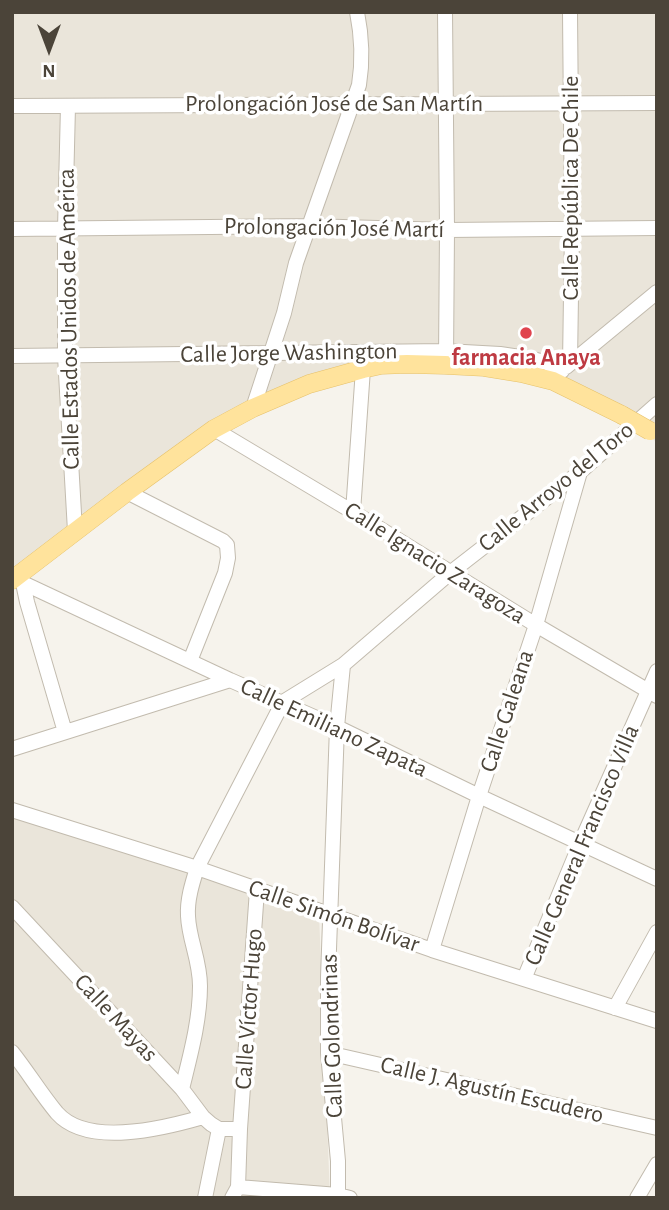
<!DOCTYPE html>
<meta charset="utf-8">
<style>
body{margin:0}
#map{position:relative;width:669px;height:1210px;overflow:hidden;background:#f6f3ec;font-family:"Alegreya Sans",sans-serif}
canvas{display:block}
.frame{position:absolute;inset:0;border:14px solid #4b4439;pointer-events:none}
.north{position:absolute;left:14px;top:14px;width:70px;height:70px;-webkit-text-stroke:5px #fff;paint-order:stroke;rotate:180deg;font-size:19px;font-weight:700;line-height:28px;text-align:center;color:#4b4439}
.north::after{content:'';display:block;margin:auto;width:24px;height:32px;background:#4b4439;clip-path:polygon(50% 0,100% 100%,50% 72%,0 100%)}
</style>
<div id="map">
<canvas width="669" height="1210"></canvas>
<div class="frame"></div>
<div class="north">N</div>
</div>
<script>
const g = document.querySelector('canvas').getContext('2d');
g.lineJoin = 'round';
function fill(path, color) {
  g.fillStyle = color;
  g.fill(path, 'evenodd');
}
function strokePath(path, color, width, dash) {
  g.strokeStyle = color;
  g.lineWidth = width;
  g.lineCap = dash ? 'butt' : 'round';
  g.setLineDash(dash || []);
  g.stroke(path);
}
function write(font, color, halo, rows, align = 'center') {
  g.font = font + ' "Alegreya Sans",sans-serif';
  g.lineWidth = 7;
  g.setLineDash([]);
  g.textBaseline = 'middle';
  g.strokeStyle = halo;
  g.fillStyle = color;
  for (const [text, x, y, turn = 0] of rows) {
    g.save();
    g.translate(x, y);
    g.rotate((+turn || 0) * Math.PI / 180);
    g.textAlign = isNaN(turn) ? turn : align;
    if (halo) g.strokeText(text, 0, 0);
    g.fillText(text, 0, 0);
    g.restore();
  }
}
const residential = new Path2D(`
 M 12,12 L 657,12 L 657,442 L 622,420 L 546,383 L 499,374 L 385,368 L 340,376 L 220,431 L 12,582 Z
 M 12,815 L 319,913 L 330,1198 L 12,1198 Z`);
const minor = new Path2D(`
 M 445,12 L 447,230 L 446,360
 M 12,106 L 657,103
 M 68,106 L 65,229 L 65,356 L 75,531
 M 12,229 L 308,226 L 447,230 L 657,228
 M 12,356 L 446,351 L 500,354 L 533,359 L 547,363 L 562,371
 M 570,363 L 572,228 L 570,12
 M 566,367 L 657,292
 M 253,408 L 284,313 L 296,263 L 359,85 C 363,60 362,37 357,12
 M 214,429 L 353,512 L 536,625 L 657,696
 M 127,492 L 223,541 L 227,545 L 228,558 L 225,573 L 190,661
 M 353,512 L 363,369
 M 12,576 L 23,583 L 230,680 L 337,727 L 479,796 L 657,879
 M 23,583 L 27,602 L 65,732
 M 12,749 L 230,680
 M 12,810 L 197,868 L 432,950 L 657,1021
 M 12,907 L 182,1089 L 203,1117 L 211,1124 L 219,1129 L 240,1129
 M 432,950 L 479,796 L 536,625 L 580,472
 M 524,979 L 580,844 L 657,671
 M 615,1008 L 657,932
 M 12,1052 C 28,1072 41,1094 57,1113 C 88,1148 165,1128 203,1117
 M 328,1053 L 657,1128
 M 182,1089 C 190,1056 200,1021 200,986 C 200,960 189,940 188,916 C 187,900 192,884 197,868 L 283,702 L 343,665 L 450,573 L 580,472 L 657,404
 M 238,1187 L 338,1195 L 350,1198
 M 205,1198 L 219,1129
 M 232,1198 L 238,1187 L 240,1129 L 257,890
 M 338,1198 L 338,1161 L 328,1053 L 328,977 L 337,727 L 343,665
 M 637,1198 L 657,1164`);
const major = new Path2D(`
 M 12,580 L 127,492 L 214,429 L 253,408 L 309,384 L 363,369 L 381,365 L 407,364 L 445,365 L 484,367 L 521,373 L 553,381 L 622,415`);
const majorBridge = new Path2D(`
 M 622,415 L 650,431`);
const markers = [
 [526,333,7,"#e0444e"]
];
const streetNames = [
 ["Prolongación José de San Martín",334,104],
 ["Calle República De Chile",571,188,-90],
 ["Prolongación José Martí",334,228,1],
 ["Calle Estados Unidos de América",69,319,-91],
 ["Calle Jorge Washington",289,353,-1],
 ["Calle Arroyo del Toro",556,487,-39],
 ["Calle Ignacio Zaragoza",435,563,32],
 ["Calle Galeana",507,711,-72],
 ["Calle Emiliano Zapata",334,728,25],
 ["Calle General Francisco Villa",582,845,-67],
 ["Calle Simón Bolívar",334,916,19],
 ["Calle Víctor Hugo",249,1009,-86],
 ["Calle Mayas",116,1018,47],
 ["Calle Golondrinas",332,1036,-92],
 ["Calle J. Agustín Escudero",492,1090,13]
];
const healthNames = [
 ["farmacia Anaya",526,358]
];
fill(residential, '#eae5da');
strokePath(minor, '#c2bbae', 16);
strokePath(major, '#e6c16a', 19);
strokePath(minor, '#fff', 14);
strokePath(major, '#ffe39c', 18);
strokePath(majorBridge, '#e6c16a', 19, []);
strokePath(majorBridge, '#ffe39c', 18);
for (const [x, y, r, color] of markers) {
  const dot = new Path2D();
  dot.arc(x, y, r, 0, 2 * Math.PI);
  g.fillStyle = color;
  g.fill(dot);
  strokePath(dot, '#fff', 2.5);
}
write('24px', '#4b4439', '#fff', streetNames);
write('bold 24px', '#be3a42', '#fff', healthNames);
</script>
